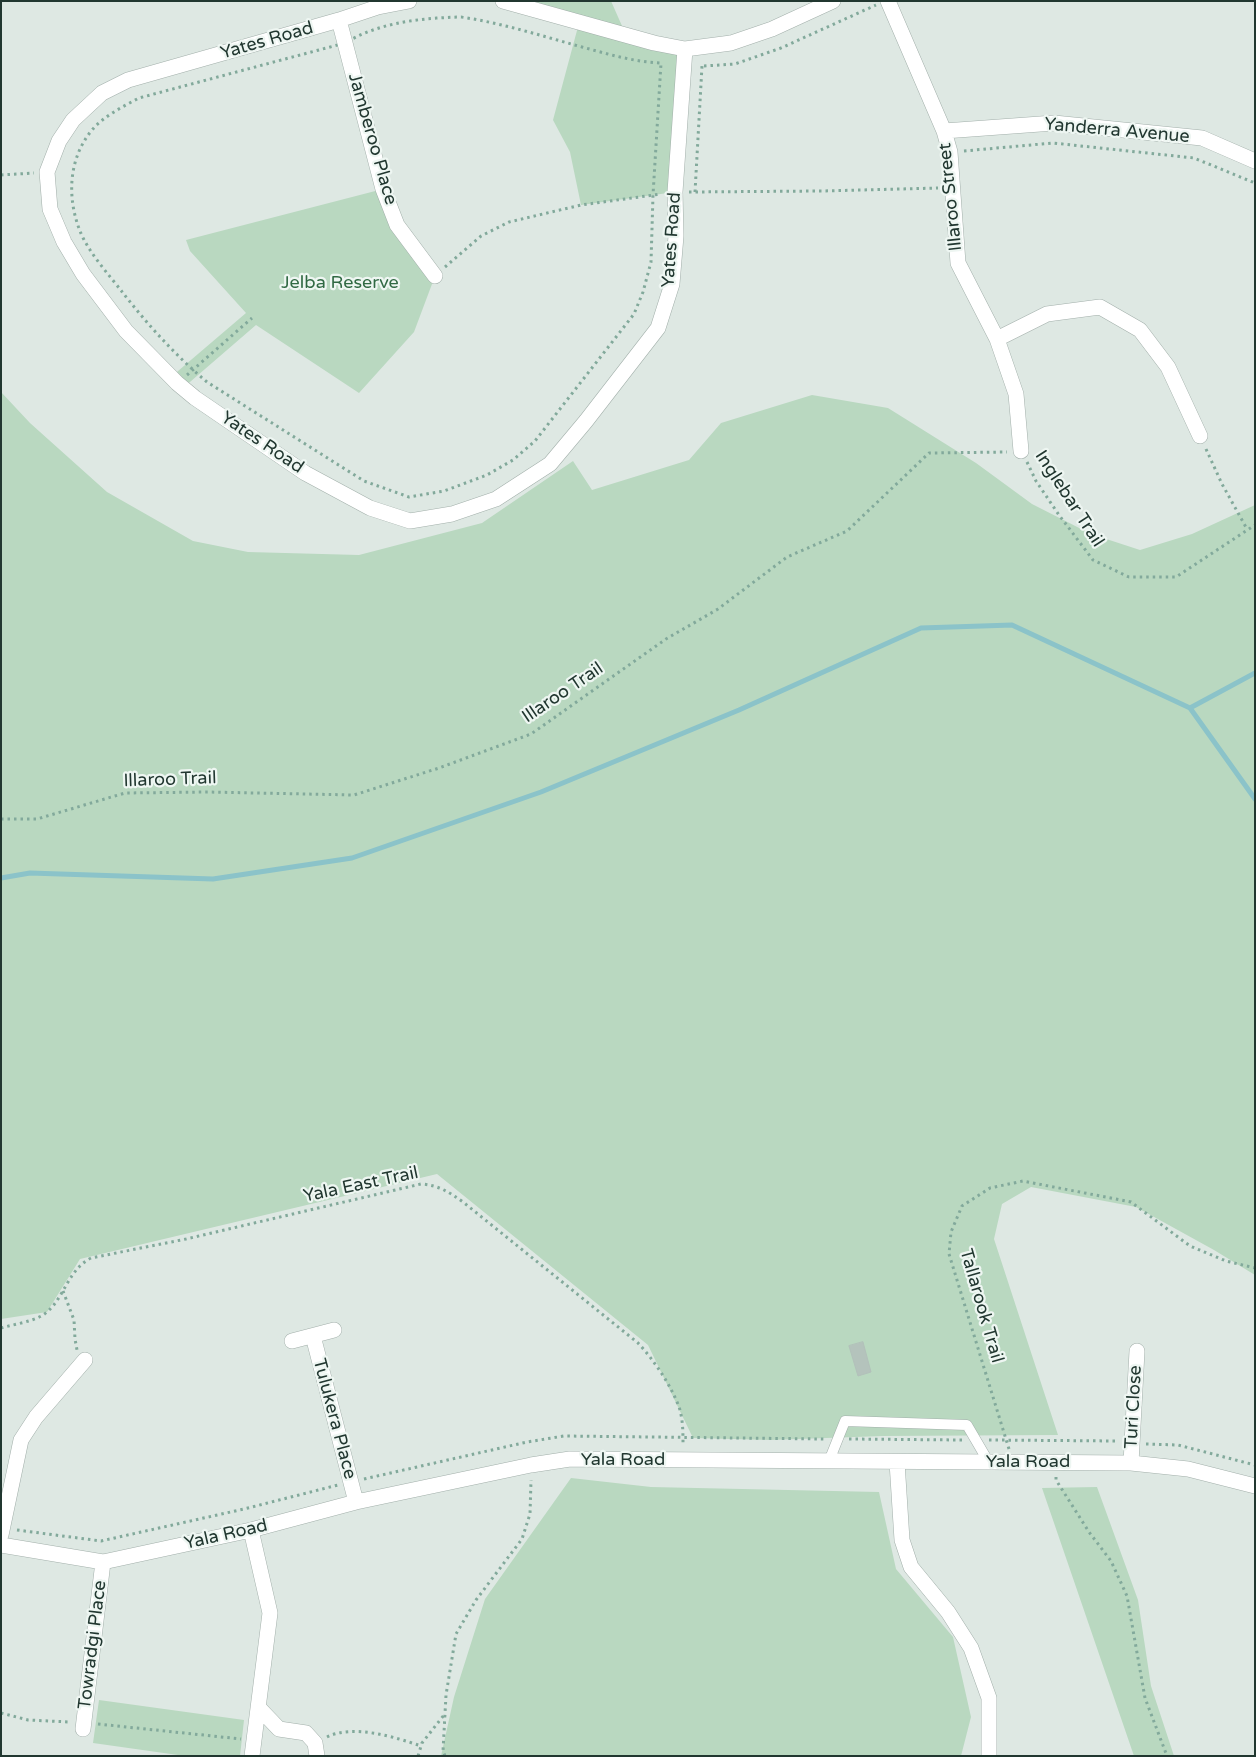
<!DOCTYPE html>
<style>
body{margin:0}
#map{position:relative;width:1256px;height:1757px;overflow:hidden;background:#dee8e3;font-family:"Varela Round",sans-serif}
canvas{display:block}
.frame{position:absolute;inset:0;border:2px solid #213730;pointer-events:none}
</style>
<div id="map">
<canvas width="1256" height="1757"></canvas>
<div class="frame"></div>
</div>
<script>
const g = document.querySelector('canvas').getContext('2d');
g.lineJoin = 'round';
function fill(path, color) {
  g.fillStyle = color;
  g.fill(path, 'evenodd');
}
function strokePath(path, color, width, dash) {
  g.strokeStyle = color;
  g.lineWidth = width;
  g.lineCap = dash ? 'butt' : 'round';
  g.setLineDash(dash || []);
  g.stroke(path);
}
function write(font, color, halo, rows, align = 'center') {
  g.font = font + ' "Varela Round",sans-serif';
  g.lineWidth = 4.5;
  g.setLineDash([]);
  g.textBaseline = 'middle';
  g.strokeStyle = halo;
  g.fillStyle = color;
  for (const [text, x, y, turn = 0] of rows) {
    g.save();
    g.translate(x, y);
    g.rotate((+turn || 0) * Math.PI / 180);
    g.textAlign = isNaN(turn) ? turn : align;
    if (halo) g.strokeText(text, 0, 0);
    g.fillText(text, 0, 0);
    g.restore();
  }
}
const green = new Path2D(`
 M 519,1 L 611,1 L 626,35 L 685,49 L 675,192 L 581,205 L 570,152 L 553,120 L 579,23 Z
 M 383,189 L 435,276 L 414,332 L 359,393 L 256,325 L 183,388 L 171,377 L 246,313 L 190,251 L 186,240 Z
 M 1,392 L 30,423 L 107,492 L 193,541 L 248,552 L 359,555 L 482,523 L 573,461 L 592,490 L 689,460 L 721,423 L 812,395 L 888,408 L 976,463 L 1032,504 L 1091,534 L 1140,550 L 1192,534 L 1255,505 L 1255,1275 L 1214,1250 L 1136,1207 L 1031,1187 L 1002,1204 L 994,1239 L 1058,1435 L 883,1436 L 770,1440 L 693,1438 L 648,1345 L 437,1174 L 80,1259 L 47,1312 L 1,1319 Z
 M 571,1478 L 651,1487 L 879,1492 L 896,1569 L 953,1637 L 971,1717 L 961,1756 L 441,1756 L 454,1697 L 485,1599 Z
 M 1097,1487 L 1138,1600 L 1151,1686 L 1174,1756 L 1134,1756 L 1042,1488 Z
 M 99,1700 L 244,1720 L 240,1756 L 185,1756 L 93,1743 Z`);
const stream = new Path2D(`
 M 1190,708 L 1255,673
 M 1,878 L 30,873 L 213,879 L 352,858 L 541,792 L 739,710 L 921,628 L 1012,625 L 1190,708 L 1255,799`);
const building = new Path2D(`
 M 863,1342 L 871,1372 L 858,1376 L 849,1346 Z`);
const path = new Path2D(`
 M 461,17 C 502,23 542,36 582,47 C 608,54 634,62 661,63 L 653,195 L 651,262 L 643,292 L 634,314 L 535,441 L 513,460 L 487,475 L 444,491 L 409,497 L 364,481 L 207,382 C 176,356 148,325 123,293 C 110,276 88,252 80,231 C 67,198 68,159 92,130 C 104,116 122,107 139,98 L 345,43 C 380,22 421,18 461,17 Z
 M 704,66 L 735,64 L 781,48 L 876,5
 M 964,151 L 1053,143 L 1194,158 L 1255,183
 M 1,175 L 34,173
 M 689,192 L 822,191 L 938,188
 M 695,192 L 702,66 L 701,66
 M 445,267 L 481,236 L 509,222 L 581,205 L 661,194
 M 187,375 L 252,318
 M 1206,449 L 1222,484 L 1247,529
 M 1027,462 L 1036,481 L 1059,515 L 1093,560 L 1129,577 L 1176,577 L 1255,525
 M 1,819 L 37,819 L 125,793 L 208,792 L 354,795 L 439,768 L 531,734 L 666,639 L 718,609 L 787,557 L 847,531 L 929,453 L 1007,452
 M 63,1291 L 74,1320 L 75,1339 L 77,1350
 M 1,1328 C 15,1324 31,1322 43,1315 C 65,1300 66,1271 91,1258 L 186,1239 L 421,1184 C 438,1185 449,1192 463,1202 L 638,1343 C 654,1360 673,1388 680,1410 C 683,1422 683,1433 683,1445
 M 849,1439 L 963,1440
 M 989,1440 L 1118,1441
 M 1146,1444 L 1178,1445 L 1255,1465
 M 1009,1449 L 949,1254 L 951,1232 L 962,1206 L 990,1188 L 1023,1181 L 1131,1202 L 1190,1246 L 1226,1261 L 1255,1268
 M 1056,1477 L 1056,1480 L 1089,1532 L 1111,1561 L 1127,1596 L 1145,1698 L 1167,1756
 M 364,1479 L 527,1442 L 564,1436 L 825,1439
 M 17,1530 L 101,1541 L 244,1509 L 338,1485
 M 1,1713 L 28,1720 L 70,1722
 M 98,1724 L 241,1739
 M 327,1737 C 353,1724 395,1737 421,1746
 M 418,1756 L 422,1743 L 444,1715
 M 445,1756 L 443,1751 L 446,1695 L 456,1634 L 476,1600 L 522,1539 L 530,1514 L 531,1480`);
const service = new Path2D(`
 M 829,1461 L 845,1421 L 967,1425 L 988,1461`);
const minor = new Path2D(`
 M 409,1 L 378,7 L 339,20 L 128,80 L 102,93 L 73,120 L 59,141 L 47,172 L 50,209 L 64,242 L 83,274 L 126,331 L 177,383 L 195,398 L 305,473 L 370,508 L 410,521 L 452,514 L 496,499 L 550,464 L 586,421 L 658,328 L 672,284 L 676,236 L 675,192 L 685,49
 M 503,1 L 654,43 L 685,49 L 731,43 L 772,29 L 833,1
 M 888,1 L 944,131 L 950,152 L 958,263 L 997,339 L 1016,394 L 1021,451
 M 339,20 L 383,189 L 397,225 L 435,276
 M 944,131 L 1054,123 L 1202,138 L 1255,161
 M 997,339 L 1047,314 L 1100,307 L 1140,330 L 1168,367 L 1200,436
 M 313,1336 L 356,1502
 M 292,1341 L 334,1330
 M 897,1462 L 902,1540 L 911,1567 L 948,1612 L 971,1648 L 989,1698 L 989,1756
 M 1131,1463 L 1137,1351
 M 251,1530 L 270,1613 L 252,1756
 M 1,1535 L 21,1440 L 36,1417 L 85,1360
 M 1,1545 L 103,1562 L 251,1530 L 356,1502 L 531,1465 L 570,1459 L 1131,1463 L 1188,1469 L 1255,1486
 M 259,1708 L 279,1729 L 306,1733 L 315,1743 L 317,1756
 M 83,1729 L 103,1562`);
const streetNames = [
 ["Yates Road",267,41,-16],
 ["Yanderra Avenue",1117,131,5],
 ["Jamberoo Place",372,139,74],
 ["Illaroo Street",951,197,-96],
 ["Yates Road",672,240,-86],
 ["Yates Road",262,443,34],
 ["Inglebar Trail",1069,499,57],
 ["Illaroo Trail",563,693,-34],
 ["Illaroo Trail",170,780,-2],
 ["Yala East Trail",361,1185,-12],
 ["Tallarook Trail",981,1306,74],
 ["Turi Close",1134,1407,-87],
 ["Tulukera Place",334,1419,75],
 ["Yala Road",623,1460],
 ["Yala Road",1028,1462],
 ["Yala Road",226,1535,-13],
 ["Towradgi Place",93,1645,-83]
];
const parkNames = [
 ["Jelba Reserve",340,283]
];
fill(green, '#b9d8c0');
strokePath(stream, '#8bc3c9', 5);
fill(building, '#b4c3bc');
strokePath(building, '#b2c1ba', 1);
strokePath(service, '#a2afaa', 11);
strokePath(minor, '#a2afaa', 16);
strokePath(path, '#82a99b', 3, [2.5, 4]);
strokePath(service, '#fff', 10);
strokePath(minor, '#fff', 15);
write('18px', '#213730', '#eef6f2', streetNames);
write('18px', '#306943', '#eef6f2', parkNames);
</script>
